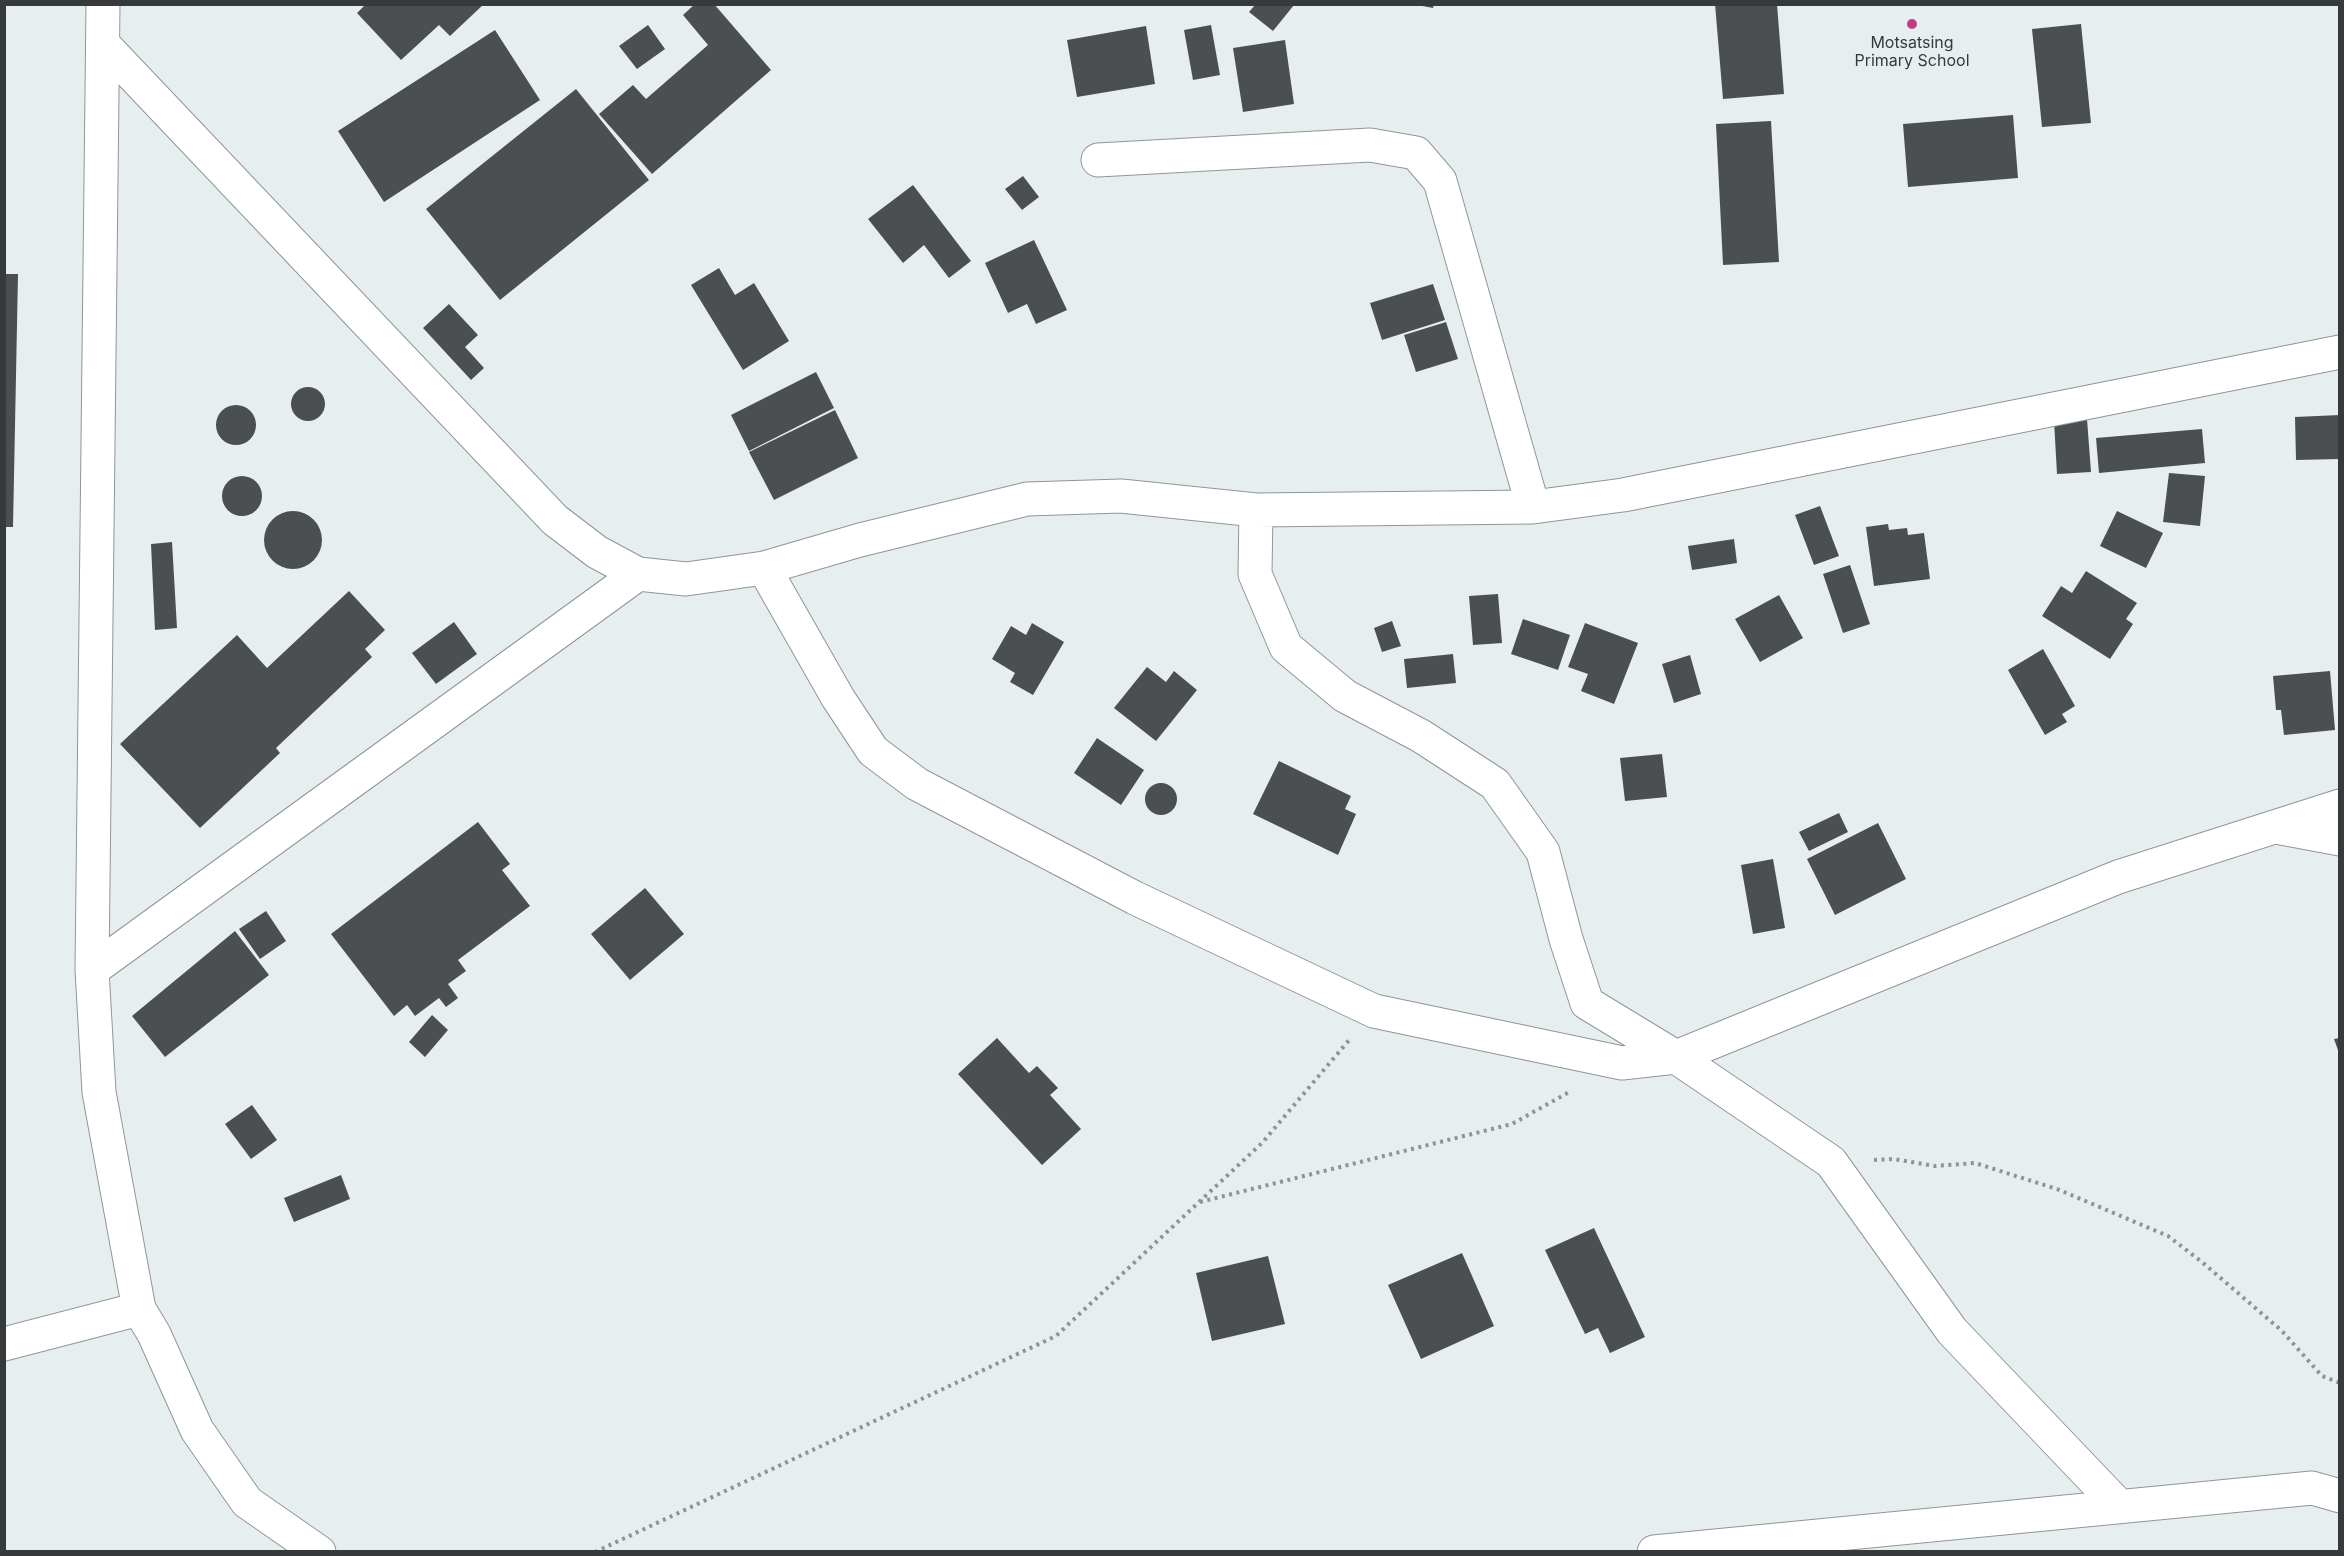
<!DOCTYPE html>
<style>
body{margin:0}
#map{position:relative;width:2344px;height:1556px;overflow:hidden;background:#e7eef0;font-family:Inter,sans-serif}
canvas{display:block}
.frame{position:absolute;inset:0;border:6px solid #373a3a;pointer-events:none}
</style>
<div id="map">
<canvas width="2344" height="1556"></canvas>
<div class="frame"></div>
</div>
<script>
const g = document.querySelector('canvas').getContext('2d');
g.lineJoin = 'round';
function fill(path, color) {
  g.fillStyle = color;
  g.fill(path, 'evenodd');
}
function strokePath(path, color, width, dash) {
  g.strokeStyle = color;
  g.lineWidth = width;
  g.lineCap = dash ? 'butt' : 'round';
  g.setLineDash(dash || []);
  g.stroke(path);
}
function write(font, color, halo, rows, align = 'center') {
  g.font = font + ' Inter,sans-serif';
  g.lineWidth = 6;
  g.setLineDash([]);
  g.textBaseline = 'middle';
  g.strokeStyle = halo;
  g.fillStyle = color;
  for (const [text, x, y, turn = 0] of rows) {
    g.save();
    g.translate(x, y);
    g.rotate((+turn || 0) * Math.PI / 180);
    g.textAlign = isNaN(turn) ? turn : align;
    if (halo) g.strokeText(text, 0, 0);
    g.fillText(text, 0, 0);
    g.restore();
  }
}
const building = new Path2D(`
 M 366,4 L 484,4 L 450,36 L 439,25 L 401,60 L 357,13 Z
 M 695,4 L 714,4 L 771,70 L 652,174 L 599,114 L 633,85 L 646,99 L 708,45 L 683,15 Z
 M 1412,4 L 1434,4 L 1433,8 Z
 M 1715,4 L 1777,4 L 1784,94 L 1723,99 Z
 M 1255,5 L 1294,5 L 1273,31 L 1249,12 Z
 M 2081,24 L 2091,123 L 2042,127 L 2032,29 Z
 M 648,25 L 665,49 L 637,69 L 619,46 Z
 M 1211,25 L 1220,75 L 1193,80 L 1184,30 Z
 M 1146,26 L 1155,84 L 1077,97 L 1067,40 Z
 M 495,30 L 540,100 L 384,202 L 338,131 Z
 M 1285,40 L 1294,104 L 1243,112 L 1233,48 Z
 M 576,89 L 649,180 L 500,300 L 426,209 Z
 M 2013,115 L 2018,178 L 1908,187 L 1903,124 Z
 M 1771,121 L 1779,262 L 1723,265 L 1716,124 Z
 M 1023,176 L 1039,197 L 1022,210 L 1005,189 Z
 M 913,185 L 971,261 L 949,278 L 924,245 L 903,263 L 868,219 Z
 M 1034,240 L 1067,310 L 1036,324 L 1027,304 L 1008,313 L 985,263 Z
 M 719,268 L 735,295 L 754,283 L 789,341 L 743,370 L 691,285 Z
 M 4,274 L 18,274 L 13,527 L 4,527 Z
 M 1433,284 L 1445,320 L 1382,340 L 1370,303 Z
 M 449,304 L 478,335 L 465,347 L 484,368 L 471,380 L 423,328 Z
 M 1446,322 L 1458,359 L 1416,372 L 1404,335 Z
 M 816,372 L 834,408 L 749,451 L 731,415 Z
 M291 404a17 17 0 1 1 34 0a17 17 0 1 1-34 0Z
 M216 425a20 20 0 1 1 40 0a20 20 0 1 1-40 0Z
 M 835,410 L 858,458 L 774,500 L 749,452 Z
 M 2340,415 L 2340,459 L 2296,460 L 2295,417 Z
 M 2087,419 L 2091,472 L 2057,474 L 2054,421 Z
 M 2202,429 L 2205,463 L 2099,473 L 2096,438 Z
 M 2169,473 L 2205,476 L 2200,526 L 2163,522 Z
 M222 496a20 20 0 1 1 40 0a20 20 0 1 1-40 0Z
 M 1820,506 L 1839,556 L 1814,565 L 1795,515 Z
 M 2117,511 L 2163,533 L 2146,568 L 2100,546 Z
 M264 540a29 29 0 1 1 58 0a29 29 0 1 1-58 0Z
 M 1888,524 L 1889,530 L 1907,528 L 1908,535 L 1924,533 L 1930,579 L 1874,586 L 1866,527 Z
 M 1734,539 L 1737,563 L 1692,570 L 1688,546 Z
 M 172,542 L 177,628 L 155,630 L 151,544 Z
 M 1850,565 L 1870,624 L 1843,633 L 1823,574 Z
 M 2086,571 L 2137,603 L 2126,619 L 2133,624 L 2110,659 L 2042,616 L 2061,586 L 2072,593 Z
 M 349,591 L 385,630 L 365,649 L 372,657 L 276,748 L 280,753 L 200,828 L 120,744 L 237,635 L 267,668 Z
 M 1498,594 L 1502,643 L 1473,645 L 1469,596 Z
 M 1779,595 L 1803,638 L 1760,662 L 1735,619 Z
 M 1523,619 L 1570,635 L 1558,670 L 1511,654 Z
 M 1392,621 L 1401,646 L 1382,652 L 1374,628 Z
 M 454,622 L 477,654 L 436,684 L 412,653 Z
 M 1032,623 L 1064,642 L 1033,695 L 1010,682 L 1015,673 L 992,659 L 1011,626 L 1026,635 Z
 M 1585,623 L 1638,643 L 1614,704 L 1581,691 L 1588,674 L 1568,667 Z
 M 2043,649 L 2075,706 L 2062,714 L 2067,722 L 2045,735 L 2008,670 Z
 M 1453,654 L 1456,683 L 1407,688 L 1404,659 Z
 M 1690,655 L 1701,694 L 1674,703 L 1662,664 Z
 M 1147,667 L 1166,682 L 1174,671 L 1197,690 L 1156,741 L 1114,708 Z
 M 2330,671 L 2335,730 L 2284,735 L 2281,710 L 2276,710 L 2273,676 Z
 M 1097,738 L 1144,770 L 1121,805 L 1074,773 Z
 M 1662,754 L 1667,797 L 1625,801 L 1620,758 Z
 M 1279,761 L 1351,796 L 1345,809 L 1356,814 L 1338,855 L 1253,814 Z
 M1145 799a16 16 0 1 1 32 0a16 16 0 1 1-32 0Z
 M 1839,813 L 1848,832 L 1809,851 L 1799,832 Z
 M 478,822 L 510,864 L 502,870 L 530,906 L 458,960 L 466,971 L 448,984 L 458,998 L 446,1007 L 439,998 L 415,1016 L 407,1005 L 394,1016 L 331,934 Z
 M 1878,823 L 1906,879 L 1835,915 L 1807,859 Z
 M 1773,859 L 1785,928 L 1753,934 L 1741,865 Z
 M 645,888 L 684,934 L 630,980 L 591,934 Z
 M 266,911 L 286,941 L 260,959 L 239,929 Z
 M 235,931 L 269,975 L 165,1057 L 132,1016 Z
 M 432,1015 L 448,1030 L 425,1057 L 409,1042 Z
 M 997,1038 L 1029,1073 L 1037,1066 L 1058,1088 L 1050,1095 L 1081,1129 L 1042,1165 L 958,1074 Z
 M 2340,1038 L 2340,1053 L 2339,1053 L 2334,1039 Z
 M 252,1105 L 277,1140 L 251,1159 L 225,1124 Z
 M 341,1175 L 350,1199 L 294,1222 L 284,1198 Z
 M 1594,1228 L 1645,1337 L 1610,1353 L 1598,1328 L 1585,1334 L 1545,1250 Z
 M 1462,1253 L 1494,1326 L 1421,1359 L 1388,1285 Z
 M 1268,1256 L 1285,1324 L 1212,1341 L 1196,1273 Z`);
const path = new Path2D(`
 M 1874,1160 L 1893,1159 L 1935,1166 L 1975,1163 L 2057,1189 L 2168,1236 L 2202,1262 L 2282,1331 L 2322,1376 L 2340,1383
 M 1200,1202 L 1512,1124 L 1571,1091
 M 595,1552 L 1056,1336 L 1262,1143 L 1350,1039`);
const minor = new Path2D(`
 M 103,4 L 92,970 L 99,1092 L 139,1309 L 154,1334 L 197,1430 L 247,1502 L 319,1552
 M 104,45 L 555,520 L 597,552 L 638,574 L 686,579 L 764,568 L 860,540 L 1027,499 L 1121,496 L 1256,510 L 1533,507 L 1623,495 L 2340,352
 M 1098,160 L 1370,145 L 1416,153 L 1440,181 L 1533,507
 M 1256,510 L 1255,574 L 1286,647 L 1345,696 L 1421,736 L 1495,784 L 1543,852 L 1566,939 L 1587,1003 L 1676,1057 L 1831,1162 L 1952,1331 L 2119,1506
 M 764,568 L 838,698 L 873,751 L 917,784 L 1135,898 L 1374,1011 L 1622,1063 L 1676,1057 L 2118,877 L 2340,806
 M 2276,827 L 2340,839
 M 92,970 L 638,574
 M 4,1344 L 139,1309
 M 1654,1552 L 2312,1488 L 2340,1496`);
const markers = [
 [1912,24,6,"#be3e89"]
];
const poiNames = [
 ["Motsatsing",1912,43],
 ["Primary School",1912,61]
];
fill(building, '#4b4f52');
strokePath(minor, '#909698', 35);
strokePath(path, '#8e9394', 4, [3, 4.5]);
strokePath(minor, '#fff', 33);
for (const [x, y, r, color] of markers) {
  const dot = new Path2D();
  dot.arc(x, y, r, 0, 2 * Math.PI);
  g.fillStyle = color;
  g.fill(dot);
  strokePath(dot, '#e7eef0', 2);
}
write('16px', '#373a3a', '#e7eef0', poiNames);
</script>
